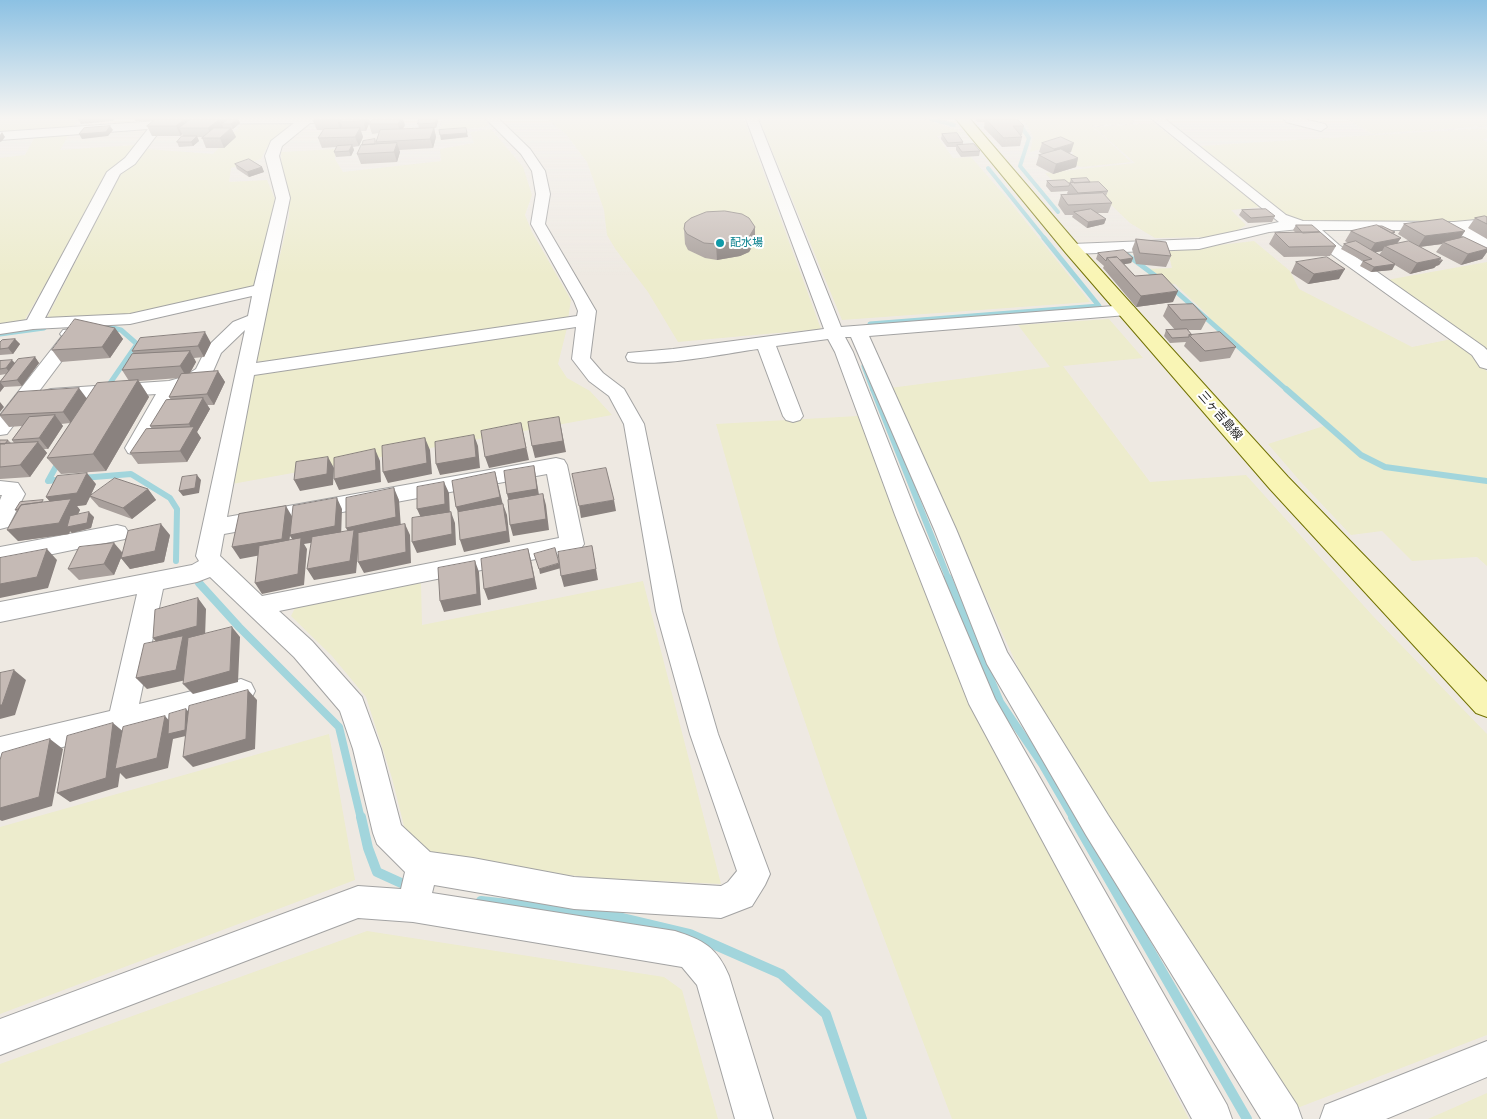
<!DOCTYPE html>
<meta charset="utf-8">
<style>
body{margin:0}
canvas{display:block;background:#eee9e2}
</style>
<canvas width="1487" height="1119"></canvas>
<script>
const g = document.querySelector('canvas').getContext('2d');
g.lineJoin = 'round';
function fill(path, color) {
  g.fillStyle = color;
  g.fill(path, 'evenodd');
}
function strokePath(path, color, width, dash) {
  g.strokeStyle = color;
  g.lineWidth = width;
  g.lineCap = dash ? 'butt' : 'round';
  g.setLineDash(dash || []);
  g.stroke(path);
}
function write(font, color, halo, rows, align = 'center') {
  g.font = font + ' "Fira Sans Condensed","Noto Sans JP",sans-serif';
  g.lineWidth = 4;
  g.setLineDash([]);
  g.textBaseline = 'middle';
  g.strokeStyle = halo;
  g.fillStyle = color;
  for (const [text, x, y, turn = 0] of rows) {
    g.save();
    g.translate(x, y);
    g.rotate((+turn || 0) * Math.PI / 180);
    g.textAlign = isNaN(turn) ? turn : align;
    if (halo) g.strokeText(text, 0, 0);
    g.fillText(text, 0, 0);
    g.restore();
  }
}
const farmland = new Path2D(`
 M 0,119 L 79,119 L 72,127 L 0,133 Z
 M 442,119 L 484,119 L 489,126 L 439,132 Z
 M 547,119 L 744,119 L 821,329 L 678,342 L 648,292 L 616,250 L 607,235 L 604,210 L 587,162 L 566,134 Z
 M 759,119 L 925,119 L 957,130 L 962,134 L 937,136 L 953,158 L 971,157 L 1006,197 L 1090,302 L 842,320 Z
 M 1022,119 L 1136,119 L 1133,123 L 1092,126 L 1131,162 L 1081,167 L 1062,159 L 1074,153 L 1058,144 L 1030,152 L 1033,137 L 1028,126 Z
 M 1347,119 L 1487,119 L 1487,126 L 1372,134 Z
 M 298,121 L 267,147 L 261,159 L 231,168 L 229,182 L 267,180 L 275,199 L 255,286 L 123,316 L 47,318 L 118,178 L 146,149 L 213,154 L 244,122 Z
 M 1154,123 L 1260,207 L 1231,210 L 1246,225 L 1236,231 L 1211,237 L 1155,238 L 1130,223 L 1086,181 L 1056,184 L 1045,173 L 1135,163 L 1094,127 Z
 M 1487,128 L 1487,138 L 1482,139 L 1487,142 L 1487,219 L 1450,222 L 1291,220 L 1200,146 Z
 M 491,129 L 523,167 L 532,195 L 525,215 L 532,232 L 571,300 L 568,319 L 263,362 L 255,361 L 289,217 L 289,195 L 282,173 L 281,152 L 336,149 L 335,159 L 343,172 L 441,161 L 440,149 L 474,143 L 470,132 Z
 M 70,132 L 60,150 L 136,145 L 124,161 L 111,171 L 24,321 L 0,325 L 0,158 L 25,155 L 36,135 Z
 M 1254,241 L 1290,271 L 1299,289 L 1412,347 L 1452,339 L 1474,352 L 1487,372 L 1487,566 L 1477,557 L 1412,561 L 1382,531 L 1351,535 L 1300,481 L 1268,444 L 1330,424 L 1208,318 L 1209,316 L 1175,284 L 1149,282 L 1147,269 L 1172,268 L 1168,251 Z
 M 1487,262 L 1487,351 L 1381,281 Z
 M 1109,319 L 1143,358 L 1063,366 L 1150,482 L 1246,475 L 1372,615 L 1487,734 L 1487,1035 L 1292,1110 L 1043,722 L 890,388 L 1050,367 L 1018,325 Z
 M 567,328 L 558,364 L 567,378 L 590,391 L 612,415 L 232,484 L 254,375 Z
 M 858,416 L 965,694 L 1189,1119 L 952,1119 L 829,792 L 778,643 L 716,424 Z
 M 643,581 L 721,884 L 598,878 L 475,866 L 425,853 L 405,830 L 392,778 L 366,697 L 332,656 L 291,616 L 296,606 L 326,599 L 421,583 L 422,625 Z
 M 329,734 L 355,880 L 0,1014 L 0,827 Z
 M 367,931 L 664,977 L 682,990 L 718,1119 L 0,1119 L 0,1064 Z
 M 1487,1093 L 1487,1119 L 1428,1119 Z`);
const streamFar4 = new Path2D(`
 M 931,119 L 954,125
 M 1016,119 L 1029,138 L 1020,166 L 1058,212
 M 988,168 L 1045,239`);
const streamFar3 = new Path2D(`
 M 1126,254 L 1161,280
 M 1170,286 L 1287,390
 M 870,324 L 1099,306 L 1044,238
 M 100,325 L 121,330 L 137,344 L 106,389
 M 0,334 L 44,328
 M 864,366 L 873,390`);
const streamFar2 = new Path2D(`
 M 873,389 L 949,580
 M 1286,389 L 1361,455 L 1385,467 L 1487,481
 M 59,461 L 48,481 L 64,479
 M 82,478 L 131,474 L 170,498 L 177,509 L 176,561`);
const streamFar1 = new Path2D(`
 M 948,578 L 1000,702 L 1042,764 L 1074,819
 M 199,583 L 239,627 L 339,727 L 361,819`);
const stream = new Path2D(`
 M 361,817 L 368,848 L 377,872 L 410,887
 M 1073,817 L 1247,1119
 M 481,901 L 610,915 L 690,934 L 781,974 L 826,1014 L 862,1119`);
const street = new Path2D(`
 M 166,119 L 397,119 L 391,123 L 310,123 L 282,146 L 279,156 L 290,198 L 256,363 L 577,316 L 578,311 L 574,301 L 531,224 L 536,194 L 532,171 L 521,154 L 486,119 L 499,119 L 530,149 L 545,171 L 550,194 L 545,224 L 596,311 L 590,358 L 603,373 L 624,389 L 644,424 L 682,611 L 718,734 L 770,874 L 765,885 L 752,906 L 721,918 L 574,909 L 434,885 L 432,893 L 675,931 C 703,940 717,947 729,976 L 773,1119 L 735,1119 L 697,985 L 682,967 L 413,922 L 358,918 L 0,1055 L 0,1019 L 358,886 L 401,889 L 405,872 L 377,844 L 373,833 L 353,749 L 340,711 L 294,657 L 210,577 L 197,582 L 163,589 L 139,704 L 241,679 L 251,683 L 255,691 L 251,699 L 0,763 L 0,737 L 110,711 L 137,594 L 0,622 L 0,602 L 192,565 L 199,561 L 196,556 L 245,330 L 221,353 L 211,376 L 197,385 L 177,391 L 142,453 L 135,455 L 128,453 L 125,448 L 156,394 L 51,401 L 44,399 L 41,395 L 44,391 L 51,389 L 169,381 L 183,377 L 196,369 L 207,347 L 233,322 L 248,316 L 252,296 L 130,324 L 33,329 L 0,334 L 0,324 L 27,320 L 107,172 L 125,158 L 148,129 L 0,140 L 0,132 L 157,121 ZM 294,123 L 271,141 L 265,156 L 276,198 L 254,286 L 130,314 L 45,318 L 120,174 L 135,164 L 162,128 L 175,124 ZM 576,327 L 572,359 L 589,381 L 609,396 L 624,424 L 656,611 L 690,734 L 737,871 L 728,882 L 721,886 L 574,877 L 473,858 L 430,852 L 401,825 L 381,749 L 362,697 L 312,641 L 279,611 L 580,550 L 584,544 L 567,465 L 564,460 L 556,458 L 227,517 L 254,375 ZM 547,474 L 559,538 L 262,596 L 220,556 L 224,534 Z
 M 746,119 L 758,119 L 841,327 L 1127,305 L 1133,306 L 1136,310 L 1133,314 L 1127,315 L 869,336 L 956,529 L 1007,652 L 1108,815 L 1297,1105 L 1302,1119 L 1261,1119 L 1086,835 L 987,664 L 934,529 L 851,337 L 845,337 L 853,352 L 917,515 L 995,699 L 1227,1105 L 1232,1119 L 1192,1119 L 969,704 L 895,515 L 835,352 L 828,339 L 776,346 L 803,416 L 800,420 L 793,422 L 786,420 L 783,416 L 758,349 C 727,353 657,368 628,361 L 626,357 L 628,353 L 673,349 L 824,329 Z
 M 1152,119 L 1165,119 L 1286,215 L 1303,221 L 1454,222 L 1487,219 L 1487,227 L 1471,229 L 1487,238 L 1487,249 L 1451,230 L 1322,230 L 1339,245 L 1484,347 L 1487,350 L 1487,369 L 1480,367 L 1472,355 L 1327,251 L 1308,232 L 1300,229 L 1269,232 L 1199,249 L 1072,254 L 1066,252 L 1064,249 L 1066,246 L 1072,244 L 1199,239 L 1279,222 Z
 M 1284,119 L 1303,119 L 1325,124 L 1327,127 L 1321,131 L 1286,122 Z
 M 73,329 L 79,330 L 82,334 L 7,434 L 0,435 L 0,415 L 62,336 L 60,334 L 63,330 Z
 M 0,481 L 18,483 L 25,494 L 8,527 L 0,529 L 0,500 L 2,495 L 0,495 Z
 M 117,525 L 125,527 L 129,533 L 125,539 L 0,565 L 0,547 Z
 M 1487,1041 L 1487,1077 L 1386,1119 L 1320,1119 L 1325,1105 Z`);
const secondary = new Path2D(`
 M 956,119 L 970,119 L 1078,245 L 1288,477 L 1487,682 L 1487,717 L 1476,713 L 1270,489 L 1066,253 Z`);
const wall = new Path2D(`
 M 134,119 L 226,119 L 226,120 L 228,119 L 238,119 L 240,123 L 233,129 L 232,129 L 236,137 L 224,148 L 206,148 L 202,138 L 203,137 L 197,137 L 199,141 L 193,146 L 179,147 L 177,142 L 183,136 L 182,134 L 181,136 L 152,136 L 147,126 L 153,121 L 135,121 Z
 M 315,119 L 370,121 L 366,131 L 361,131 L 363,137 L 359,146 L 353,147 L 354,150 L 351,156 L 336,157 L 334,152 L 336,147 L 322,148 L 318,138 L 324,130 L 317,130 L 313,121 Z
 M 373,119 L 405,125 L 403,129 L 419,128 L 418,124 L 419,119 L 438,119 L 438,121 L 436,128 L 434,128 L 436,137 L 433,148 L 399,150 L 400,152 L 397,162 L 361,164 L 357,154 L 362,145 L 375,139 L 376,144 L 376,142 L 379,133 L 372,134 L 369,124 Z
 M 975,119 L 1017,119 L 1024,126 L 1022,135 L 1020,135 L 1022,137 L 1020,146 L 1002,147 L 984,128 L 985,122 L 977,122 Z
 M 942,134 L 963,142 L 963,145 L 980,151 L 979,156 L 961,157 L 956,150 L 956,147 L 947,147 L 941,139 Z
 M 1042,143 L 1071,152 L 1069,153 L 1078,158 L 1076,167 L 1053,174 L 1036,165 L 1039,155 L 1043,154 L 1039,152 Z
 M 235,164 L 262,167 L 264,172 L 249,177 L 237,169 Z
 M 1071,179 L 1090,182 L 1108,191 L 1106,196 L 1112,203 L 1108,213 L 1097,213 L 1106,219 L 1104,224 L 1087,228 L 1072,217 L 1073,215 L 1065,215 L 1058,205 L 1061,195 L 1068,195 L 1067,193 L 1068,191 L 1051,192 L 1046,186 L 1047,181 L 1069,184 Z
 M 1242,210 L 1275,216 L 1272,222 L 1248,223 L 1239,215 Z
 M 1487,217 L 1487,239 L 1468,228 L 1475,218 Z
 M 1404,224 L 1460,238 L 1487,248 L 1487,252 L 1482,259 L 1461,265 L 1436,252 L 1442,244 L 1420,247 L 1443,260 L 1439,265 L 1436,266 L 1434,268 L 1410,274 L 1395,265 L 1392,270 L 1371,272 L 1360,266 L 1363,261 L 1341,249 L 1344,244 L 1348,243 L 1345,241 L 1351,231 L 1395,232 L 1394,234 L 1401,238 L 1397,243 L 1409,241 L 1398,234 ZM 1382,251 L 1379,255 L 1375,252 Z
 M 1296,225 L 1320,232 L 1336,246 L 1330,256 L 1284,257 L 1269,244 L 1275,233 L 1296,233 L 1293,230 Z
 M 755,227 L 755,242 L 749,252 L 740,256 L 717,260 L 705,258 L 688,250 L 685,244 L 684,229 Z
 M 1136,239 L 1171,256 L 1166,267 L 1136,264 L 1132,249 Z
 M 1098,253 L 1133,258 L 1131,263 L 1124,264 L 1135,276 L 1173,302 L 1136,307 L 1103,268 L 1104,266 L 1096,259 Z
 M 1296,262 L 1339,279 L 1308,284 L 1291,273 Z
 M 1168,305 L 1207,319 L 1201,330 L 1188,330 L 1192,335 L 1236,347 L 1230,358 L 1200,362 L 1184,346 L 1186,342 L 1170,343 L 1164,336 L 1166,330 L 1175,330 L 1163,316 Z
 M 115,328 L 123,339 L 110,358 L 61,362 L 52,350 Z
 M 15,339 L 20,344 L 13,354 L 0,355 L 0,342 Z
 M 211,343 L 204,357 L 194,358 L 196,362 L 190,373 L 218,371 L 225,382 L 214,405 L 207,405 L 210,409 L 197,432 L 201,438 L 187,462 L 138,464 L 130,453 L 152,429 L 150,426 L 171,400 L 169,397 L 179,378 L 139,381 L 149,397 L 106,471 L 61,474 L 47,458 L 70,423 L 61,424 L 63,426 L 48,449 L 44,449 L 47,453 L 30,477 L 0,479 L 0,440 L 8,440 L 11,443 L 14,443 L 12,440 L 22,426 L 9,427 L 0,416 L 0,415 L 86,398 L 129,381 L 122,370 L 134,354 L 132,351 Z
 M 35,357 L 39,363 L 22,386 L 4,387 L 0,392 L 0,381 L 6,374 L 0,375 L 0,361 L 15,363 Z
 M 96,484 L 91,495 L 148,489 L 156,500 L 132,519 L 99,507 L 90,497 L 86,505 L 77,506 L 80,510 L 78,514 L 94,517 L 91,528 L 72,533 L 70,531 L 69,534 L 18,541 L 17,512 L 15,510 L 50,501 L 46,497 Z
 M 170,535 L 164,562 L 130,569 L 121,558 L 114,575 L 79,580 L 68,569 L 114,543 L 122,552 Z`);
const shadedWall = new Path2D(`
 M 78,119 L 115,119 L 113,121 L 81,124 Z
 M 185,119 L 192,119 L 179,128 L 182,134 L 181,136 L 176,126 Z
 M 220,119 L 226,119 L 228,124 L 222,124 L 224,129 L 212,138 L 208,128 Z
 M 238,119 L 240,123 L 233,129 L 231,124 Z
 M 338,119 L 343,119 L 341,122 L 342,126 L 340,129 L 337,120 Z
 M 364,119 L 369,119 L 370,121 L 366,131 L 363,121 Z
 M 401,119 L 403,119 L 405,125 L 400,133 L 398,124 Z
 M 437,119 L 438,119 L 438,121 L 436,128 L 435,123 Z
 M 110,126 L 113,130 L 108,136 L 82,139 L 79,134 Z
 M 231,128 L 236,137 L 224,148 L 220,138 Z
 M 360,128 L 363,137 L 359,146 L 355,137 Z
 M 434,128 L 436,137 L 433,148 L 430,139 Z
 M 466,128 L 468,137 L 441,140 L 440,135 Z
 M 2,132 L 5,137 L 2,141 L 0,142 L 0,135 Z
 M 197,136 L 199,141 L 193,146 L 191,142 Z
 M 397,143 L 400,152 L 397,162 L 394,152 Z
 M 1074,143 L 1071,152 L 1052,158 L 1054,149 Z
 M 352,145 L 354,150 L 351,156 L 349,151 Z
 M 1078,158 L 1076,167 L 1053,174 L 1056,164 Z
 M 262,167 L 264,172 L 249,177 L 247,172 Z
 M 1106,219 L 1104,224 L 1087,228 L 1088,222 Z
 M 755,227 L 755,242 L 749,252 L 740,256 L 717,260 L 716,244 Z
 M 1465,231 L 1458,242 L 1443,242 L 1442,244 L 1418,247 L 1425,236 Z
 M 1401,238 L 1394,248 L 1385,246 L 1382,251 L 1368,254 L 1375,243 Z
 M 1487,249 L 1487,252 L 1482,259 L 1461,265 L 1468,254 Z
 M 1133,258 L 1131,263 L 1114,266 L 1110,261 Z
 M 1441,258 L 1439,261 L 1443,260 L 1439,265 L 1436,266 L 1434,268 L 1410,274 L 1417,263 Z
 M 1395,264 L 1392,270 L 1371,272 L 1374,267 Z
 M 1345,269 L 1339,279 L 1308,284 L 1314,274 Z
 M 1178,291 L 1173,302 L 1136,307 L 1141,296 Z
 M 115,328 L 123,339 L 110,358 L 102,347 Z
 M 205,332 L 211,343 L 204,357 L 198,346 Z
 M 15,339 L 20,344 L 13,354 L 8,348 Z
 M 190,351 L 196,362 L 187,378 L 180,366 Z
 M 35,357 L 39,363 L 22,386 L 17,380 Z
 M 12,360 L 17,365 L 11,374 L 6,368 Z
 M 218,371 L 225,382 L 214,405 L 207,394 Z
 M 138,380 L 149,397 L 106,471 L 93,454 Z
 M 0,382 L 4,387 L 0,392 Z
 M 79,388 L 88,400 L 71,423 L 63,412 Z
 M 203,398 L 210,409 L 197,432 L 201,438 L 187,462 L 180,451 L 192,430 L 189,424 Z
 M 0,402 L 4,407 L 0,412 Z
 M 55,415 L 63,426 L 48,449 L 39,438 Z
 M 559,417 L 566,452 L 535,458 L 532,446 Z
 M 521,423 L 529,460 L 489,468 L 485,457 Z
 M 474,435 L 478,446 L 480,468 L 440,475 L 436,464 Z
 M 425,438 L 430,450 L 432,474 L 388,483 L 383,472 Z
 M 38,442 L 47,453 L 30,477 L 20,465 Z
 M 375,449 L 380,461 L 381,482 L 339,490 L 334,479 Z
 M 328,457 L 334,468 L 333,485 L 300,491 L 294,480 Z
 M 534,466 L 536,477 L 540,501 L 510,506 L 507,494 Z
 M 495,472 L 504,509 L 460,518 L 456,507 Z
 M 87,473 L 96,484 L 86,505 L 77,506 L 80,510 L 72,526 L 89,512 L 94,517 L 91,528 L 72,533 L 70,531 L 69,534 L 18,541 L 7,530 L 56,509 L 46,497 Z
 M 197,475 L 201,480 L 199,493 L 183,496 L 179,491 Z
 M 444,482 L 449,493 L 450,515 L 422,520 L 417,509 Z
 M 394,488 L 399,500 L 401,528 L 358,538 L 359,541 L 356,573 L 314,580 L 307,569 L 352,539 L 346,528 Z
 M 148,489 L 156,500 L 132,519 L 123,508 Z
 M 543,494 L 546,505 L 549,530 L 513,536 L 510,525 Z
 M 337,498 L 342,509 L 341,538 L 304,544 L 307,549 L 304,585 L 262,594 L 255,583 L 297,546 L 290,536 L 288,550 L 240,559 L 232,547 L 286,506 L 293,518 Z
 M 614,500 L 616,511 L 581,518 L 579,506 Z
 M 503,504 L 507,515 L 510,542 L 464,552 L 460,540 Z
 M 451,512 L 455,523 L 456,545 L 417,553 L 412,542 Z
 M 161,524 L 170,535 L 164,562 L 130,569 L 121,558 L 114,575 L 104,564 L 114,543 L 123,554 Z
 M 405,524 L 410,535 L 411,563 L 364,573 L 358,562 Z
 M 592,546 L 598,580 L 564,587 L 561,576 Z
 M 47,549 L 57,560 L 48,588 L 0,598 L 0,584 Z
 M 528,549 L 531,560 L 537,589 L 488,600 L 484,589 Z
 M 475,561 L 479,572 L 481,605 L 444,612 L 440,601 Z
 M 560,563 L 561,568 L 540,574 L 539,569 Z
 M 198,598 L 206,609 L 205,637 L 186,680 L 147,689 L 136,678 L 162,649 L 153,638 Z
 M 232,627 L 240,637 L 238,682 L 193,694 L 183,684 Z
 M 14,670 L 26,680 L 15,715 L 0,719 L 0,705 Z
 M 248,690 L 257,700 L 255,749 L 193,767 L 183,757 Z
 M 186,709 L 191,714 L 190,735 L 173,739 L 168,768 L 126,779 L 120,773 L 118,787 L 70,802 L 57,793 L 113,723 L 125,733 L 165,716 L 175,727 Z
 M 50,739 L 63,749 L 52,806 L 2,821 L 0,820 L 0,808 Z`);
const building = new Path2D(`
 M 156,119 L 185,119 L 176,126 L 147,126 Z
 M 191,119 L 220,119 L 208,128 L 179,128 Z
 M 228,119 L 238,119 L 231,124 L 222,124 Z
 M 315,119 L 338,119 L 337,120 L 313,121 Z
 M 343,119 L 364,119 L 363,121 L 341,122 Z
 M 373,119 L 401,119 L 398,124 L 369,124 Z
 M 419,119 L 437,119 L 435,123 L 418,124 Z
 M 986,119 L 1017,119 L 1024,126 L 1013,126 L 1022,137 L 1004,138 Z
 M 110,126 L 106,132 L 79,134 L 84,128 Z
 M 214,128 L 231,128 L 220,138 L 202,138 Z
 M 360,128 L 355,137 L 318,138 L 324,129 Z
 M 434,128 L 430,139 L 376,142 L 380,130 Z
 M 466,128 L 467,133 L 440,135 L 439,130 Z
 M 957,133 L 963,142 L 948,143 L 942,134 Z
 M 182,136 L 197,136 L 191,142 L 177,142 Z
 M 1061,137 L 1074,143 L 1054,149 L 1042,143 Z
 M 375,139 L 375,144 L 362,145 L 363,141 Z
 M 397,143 L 394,152 L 357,154 L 361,145 Z
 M 974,144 L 980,151 L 962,152 L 957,145 Z
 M 352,145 L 349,151 L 334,152 L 337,146 Z
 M 1061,149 L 1078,158 L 1056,164 L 1039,155 Z
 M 249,159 L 262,167 L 247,172 L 235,164 Z
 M 1087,178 L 1090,182 L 1074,183 L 1071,179 Z
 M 1065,180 L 1070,184 L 1069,186 L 1053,187 L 1047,181 Z
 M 1099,182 L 1108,191 L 1078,193 L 1070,183 Z
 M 1103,193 L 1112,203 L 1068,205 L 1061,195 Z
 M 1091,209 L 1106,219 L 1088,222 L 1074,212 Z
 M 1266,209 L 1275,216 L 1251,218 L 1242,210 Z
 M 725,211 L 742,214 L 749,218 L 755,227 L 749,237 L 740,241 L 716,244 L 704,243 L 687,234 L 684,229 L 685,223 L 691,218 L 706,212 Z
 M 1485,216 L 1487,217 L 1487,224 L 1475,218 Z
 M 1443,219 L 1465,231 L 1425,236 L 1404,224 Z
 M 1296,225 L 1312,225 L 1320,232 L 1303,233 Z
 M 1377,225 L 1401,238 L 1375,243 L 1351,231 Z
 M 1379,226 L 1382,226 L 1395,232 L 1392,233 Z
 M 1320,232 L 1336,246 L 1289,247 L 1275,233 Z
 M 1464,237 L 1487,248 L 1487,249 L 1468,254 L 1443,242 Z
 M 1136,239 L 1166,242 L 1171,256 L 1140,253 Z
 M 1356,241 L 1395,264 L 1374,267 L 1363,261 L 1372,259 L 1344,244 Z
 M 1409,241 L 1441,258 L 1417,263 L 1385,246 Z
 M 1124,250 L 1133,258 L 1120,260 L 1117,257 L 1107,258 L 1106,261 L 1098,253 Z
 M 1117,257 L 1135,276 L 1162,274 L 1178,291 L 1141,296 L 1107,258 Z
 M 1327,257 L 1345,269 L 1314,274 L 1296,262 Z
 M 1193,304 L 1207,319 L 1181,320 L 1168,305 Z
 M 75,319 L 115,328 L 102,347 L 52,350 Z
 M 1187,329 L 1192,335 L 1189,335 L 1189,337 L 1172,338 L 1166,330 Z
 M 205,332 L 198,346 L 132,351 L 140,338 Z
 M 1220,332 L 1236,347 L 1205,351 L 1189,335 Z
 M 15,339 L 8,348 L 0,349 L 0,342 L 2,340 Z
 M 190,351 L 180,366 L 122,370 L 132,354 Z
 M 35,357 L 17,380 L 0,382 L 18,359 Z
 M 12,360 L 6,368 L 0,369 L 0,361 Z
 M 218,371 L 207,394 L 169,397 L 181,374 Z
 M 138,380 L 93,454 L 47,458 L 97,383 Z
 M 79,388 L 63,412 L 0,415 L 18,392 Z
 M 203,398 L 189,424 L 150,426 L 166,400 Z
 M 55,415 L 39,438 L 12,440 L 29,417 Z
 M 559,417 L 563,441 L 532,446 L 528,422 Z
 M 521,423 L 526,448 L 485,457 L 481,431 Z
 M 194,427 L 180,451 L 130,453 L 146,429 Z
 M 474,435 L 476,457 L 436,464 L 435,442 Z
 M 425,438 L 427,463 L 383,472 L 382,446 Z
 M 0,440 L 8,440 L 5,444 L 0,444 Z
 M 38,442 L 20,465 L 0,467 L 0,444 Z
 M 375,449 L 376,470 L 334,479 L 334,458 Z
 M 328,457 L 327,474 L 294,480 L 296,462 Z
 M 534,466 L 537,489 L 507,494 L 504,471 Z
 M 606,468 L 614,500 L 579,506 L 572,474 Z
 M 495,472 L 500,497 L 456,507 L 452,481 Z
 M 87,473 L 77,493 L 46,497 L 57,476 Z
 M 197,475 L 195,488 L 179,491 L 182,477 Z
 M 115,478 L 148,489 L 123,508 L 90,496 Z
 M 444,482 L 445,504 L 417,509 L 417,487 Z
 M 394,488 L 396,517 L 346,528 L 346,498 Z
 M 543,494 L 546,519 L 510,525 L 508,500 Z
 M 337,498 L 335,526 L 290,535 L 293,506 Z
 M 71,499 L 59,523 L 7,530 L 21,505 Z
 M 43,500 L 42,502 L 21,505 L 18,509 L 15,510 L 20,502 Z
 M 503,504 L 507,531 L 460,540 L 458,512 Z
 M 286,506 L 282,539 L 232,547 L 239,514 Z
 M 89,512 L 87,523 L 67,527 L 70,516 Z
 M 451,512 L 452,534 L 412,542 L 412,518 Z
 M 161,524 L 155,551 L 121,558 L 128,531 Z
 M 405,524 L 406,552 L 358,562 L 358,533 Z
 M 354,530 L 350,561 L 307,569 L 312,537 Z
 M 301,538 L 298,574 L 255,583 L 259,546 Z
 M 114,543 L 104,564 L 68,569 L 79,547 Z
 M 592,546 L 596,569 L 561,576 L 558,552 Z
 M 555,548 L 559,563 L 539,569 L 534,554 Z
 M 47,549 L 37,577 L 0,584 L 0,558 Z
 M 528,549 L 534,578 L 484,589 L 481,559 Z
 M 475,561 L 477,594 L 440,601 L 438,568 Z
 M 198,598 L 197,626 L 153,638 L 155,610 Z
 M 232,627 L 230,671 L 183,684 L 188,638 Z
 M 183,636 L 176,670 L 136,678 L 144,644 Z
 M 14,670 L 2,705 L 0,705 L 0,673 Z
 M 248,690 L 246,739 L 183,757 L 189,706 Z
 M 186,709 L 185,730 L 168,734 L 169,714 Z
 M 165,716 L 157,758 L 115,769 L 123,727 Z
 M 113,723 L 106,778 L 57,793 L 67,736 Z
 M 50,739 L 39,797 L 0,808 L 0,760 L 2,753 Z`);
const markers = [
 [720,243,5,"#0f9aa8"]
];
const farCulturenames = [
 ["配水場",730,243]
];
const streetNames = [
 ["三ヶ吉島線",1220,416,49]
];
fill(farmland, '#edeccd');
strokePath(streamFar4, '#a2d5dc', 4);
strokePath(streamFar3, '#a2d5dc', 5);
strokePath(streamFar2, '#a2d5dc', 6);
strokePath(streamFar1, '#a2d5dc', 8);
strokePath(stream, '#a2d5dc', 10);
strokePath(street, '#a3a3a3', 2);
strokePath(secondary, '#727205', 2);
fill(street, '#fff');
fill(secondary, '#f9f5b5');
fill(wall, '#a9a09c');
fill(shadedWall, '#8a827f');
fill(building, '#c5bab5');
strokePath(building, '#8a827f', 1);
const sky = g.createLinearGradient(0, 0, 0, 275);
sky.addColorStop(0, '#8cc1e3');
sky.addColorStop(0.43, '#f7f5f2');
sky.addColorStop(1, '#f7f5f200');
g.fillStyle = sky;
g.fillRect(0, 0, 1487, 275);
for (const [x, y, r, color] of markers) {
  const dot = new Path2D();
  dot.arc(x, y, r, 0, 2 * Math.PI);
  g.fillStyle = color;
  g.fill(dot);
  strokePath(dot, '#fff', 2);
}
write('11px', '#0d838f', '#fff', farCulturenames, 'left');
write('12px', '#1c1c1c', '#fff', streetNames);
</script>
